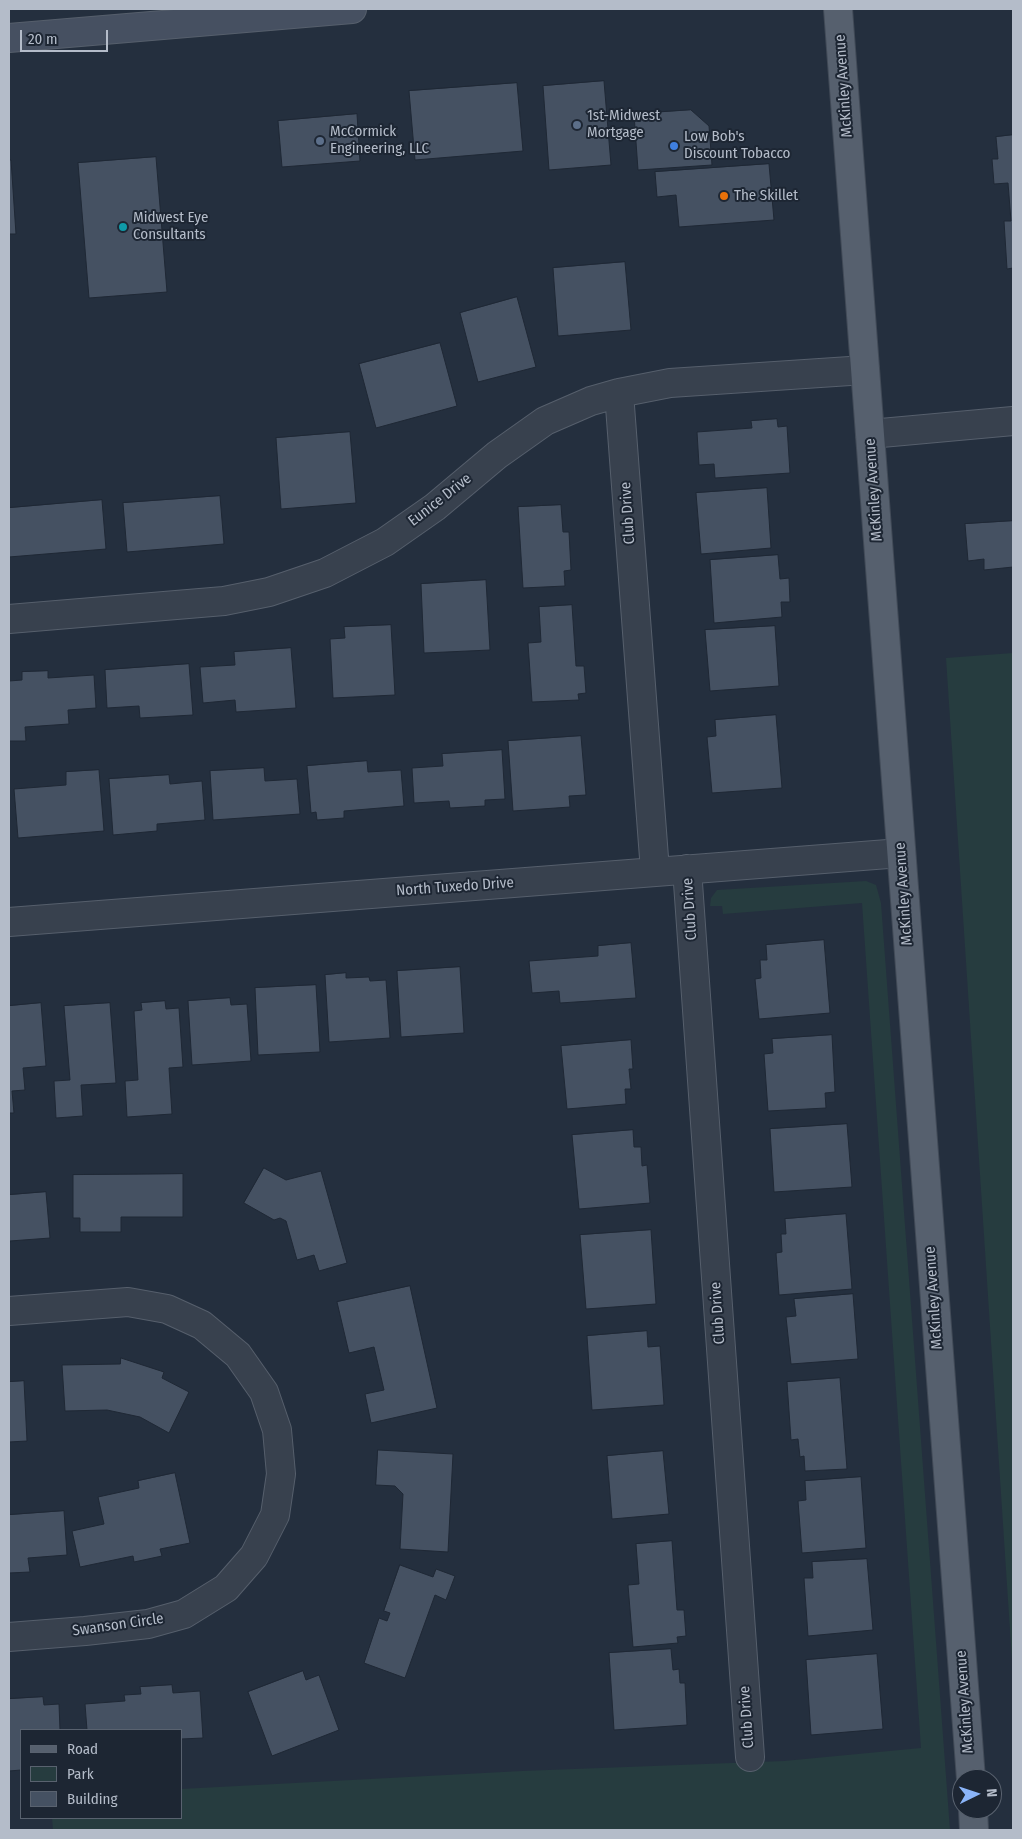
<!DOCTYPE html>
<style>
body{margin:0}
#map{position:relative;width:1022px;height:1839px;overflow:hidden;background:#242f3e;font-family:"Fira Sans Condensed",sans-serif}
canvas{display:block}
.frame{position:absolute;inset:0;border:10px solid #b4bcc9;pointer-events:none}
.legend{position:absolute;left:20px;top:1729px;width:162px;height:90px;box-sizing:border-box;background:#1d2633;border:1px solid #59626f;margin:0;padding:6px 9px;list-style:none;font-size:15px;color:#b4bcc9}
.legend li{display:flex;align-items:center;gap:10px;height:25px}
.legend b{width:25px;border:1px solid #59626f}
.north{position:absolute;left:952px;top:1769px;width:50px;height:50px;box-sizing:border-box;background:#1d2633;border:1px solid #59626f;border-radius:50%;rotate:86deg;font-size:14px;font-weight:700;line-height:20px;text-align:center;color:#b4bcc9}
.north::after{content:'';display:block;margin:auto;width:18px;height:22px;background:#8ab4f8;clip-path:polygon(50% 0,100% 100%,50% 72%,0 100%)}
.scale{position:absolute;left:20px;top:30px;width:88px;height:22px;box-sizing:border-box;border:2px solid #b4bcc9;border-top:0;padding-left:6px;font-size:15px;line-height:18px;white-space:nowrap;color:#b4bcc9;-webkit-text-stroke:4px #1d2633;paint-order:stroke}
</style>
<div id="map">
<canvas width="1022" height="1839"></canvas>
<div class="frame"></div>
<ul class="legend">
<li><b style="height:6px;background:#56606e"></b>Road</li>
<li><b style="height:14px;background:#263c3f"></b>Park</li>
<li><b style="height:14px;background:#455162"></b>Building</li>
</ul>
<div class="north">N</div>
<div class="scale">20 m</div>
</div>
<script>
const g = document.querySelector('canvas').getContext('2d');
g.lineJoin = 'round';
function fill(path, color) {
  g.fillStyle = color;
  g.fill(path, 'evenodd');
}
function strokePath(path, color, width, dash) {
  g.strokeStyle = color;
  g.lineWidth = width;
  g.lineCap = dash ? 'butt' : 'round';
  g.setLineDash(dash || []);
  g.stroke(path);
}
function write(font, color, halo, rows, align = 'center') {
  g.font = font + ' "Fira Sans Condensed",sans-serif';
  g.lineWidth = 4;
  g.setLineDash([]);
  g.textBaseline = 'middle';
  g.strokeStyle = halo;
  g.fillStyle = color;
  for (const [text, x, y, turn = 0] of rows) {
    g.save();
    g.translate(x, y);
    g.rotate((+turn || 0) * Math.PI / 180);
    g.textAlign = isNaN(turn) ? turn : align;
    if (halo) g.strokeText(text, 0, 0);
    g.fillText(text, 0, 0);
    g.restore();
  }
}
const green = new Path2D(`
 M 1013,653 L 1013,1676 L 946,658 Z
 M 866,881 L 876,885 L 881,903 L 950,1830 L 53,1830 L 52,1818 L 181,1818 L 181,1789 L 522,1771 L 784,1761 L 921,1748 L 862,903 L 723,914 L 722,906 L 710,906 L 711,898 L 717,890 Z`);
const building = new Path2D(`
 M 604,81 L 611,165 L 549,170 L 543,86 Z
 M 517,83 L 523,151 L 415,160 L 409,91 Z
 M 691,110 L 709,126 L 712,165 L 638,170 L 634,114 Z
 M 357,114 L 360,161 L 282,167 L 278,121 Z
 M 1013,135 L 1013,268 L 1007,269 L 1004,221 L 1011,221 L 1008,183 L 994,184 L 992,159 L 998,159 L 996,137 Z
 M 156,157 L 167,292 L 89,298 L 78,163 Z
 M 9,160 L 11,160 L 16,234 L 9,234 Z
 M 769,164 L 774,220 L 679,227 L 676,195 L 657,197 L 655,172 Z
 M 625,262 L 631,330 L 558,336 L 553,268 Z
 M 517,297 L 536,367 L 478,382 L 460,313 Z
 M 440,343 L 457,406 L 376,428 L 359,364 Z
 M 777,419 L 778,427 L 787,426 L 790,473 L 715,478 L 714,464 L 699,465 L 697,432 L 752,428 L 751,421 Z
 M 350,432 L 356,503 L 281,509 L 276,438 Z
 M 767,488 L 771,548 L 701,554 L 696,493 Z
 M 220,496 L 224,544 L 127,552 L 123,503 Z
 M 102,500 L 106,549 L 9,557 L 9,508 Z
 M 561,505 L 563,532 L 569,532 L 571,570 L 564,571 L 565,586 L 523,588 L 518,507 Z
 M 1013,521 L 1013,567 L 984,570 L 984,559 L 968,561 L 965,524 Z
 M 778,555 L 780,579 L 789,578 L 790,602 L 781,602 L 782,617 L 714,623 L 710,560 Z
 M 486,580 L 490,650 L 424,653 L 421,584 Z
 M 572,605 L 576,666 L 584,666 L 586,693 L 578,694 L 579,700 L 532,702 L 528,643 L 541,642 L 539,607 Z
 M 391,625 L 395,695 L 333,698 L 330,639 L 345,638 L 344,627 Z
 M 775,626 L 779,686 L 710,691 L 705,630 Z
 M 291,648 L 296,708 L 236,712 L 235,700 L 203,703 L 200,667 L 235,665 L 234,652 Z
 M 189,664 L 193,715 L 140,718 L 139,706 L 107,708 L 105,670 Z
 M 48,671 L 48,678 L 94,675 L 96,708 L 68,710 L 69,724 L 25,727 L 26,741 L 9,741 L 9,681 L 22,680 L 22,672 Z
 M 776,715 L 782,788 L 712,793 L 707,737 L 716,736 L 715,720 Z
 M 581,736 L 586,795 L 569,796 L 570,807 L 513,811 L 508,741 Z
 M 502,750 L 505,799 L 485,800 L 485,806 L 450,808 L 449,801 L 414,803 L 412,768 L 443,766 L 442,754 Z
 M 367,761 L 368,772 L 401,770 L 404,806 L 344,811 L 344,818 L 317,820 L 316,812 L 311,813 L 307,766 Z
 M 264,768 L 265,781 L 297,779 L 300,814 L 213,820 L 210,771 Z
 M 99,770 L 104,831 L 18,838 L 14,789 L 66,785 L 66,772 Z
 M 169,775 L 170,784 L 202,781 L 205,820 L 157,824 L 157,831 L 113,835 L 109,779 Z
 M 824,940 L 830,1013 L 759,1019 L 755,979 L 761,978 L 760,960 L 767,960 L 766,945 Z
 M 631,943 L 636,998 L 560,1003 L 559,991 L 532,993 L 529,961 L 598,956 L 598,946 Z
 M 460,967 L 464,1033 L 401,1037 L 397,971 Z
 M 346,973 L 346,978 L 369,977 L 370,981 L 386,980 L 390,1038 L 329,1042 L 325,975 Z
 M 316,985 L 320,1052 L 258,1055 L 255,988 Z
 M 230,998 L 231,1005 L 247,1004 L 251,1061 L 192,1065 L 188,1001 Z
 M 165,1001 L 166,1009 L 179,1008 L 183,1067 L 169,1068 L 172,1114 L 127,1117 L 125,1081 L 138,1080 L 134,1011 L 142,1010 L 141,1003 Z
 M 41,1003 L 46,1066 L 23,1068 L 25,1090 L 12,1091 L 14,1113 L 9,1113 L 9,1006 Z
 M 110,1003 L 116,1083 L 81,1085 L 83,1116 L 56,1118 L 54,1081 L 70,1080 L 64,1006 Z
 M 832,1035 L 835,1092 L 825,1093 L 826,1108 L 768,1111 L 764,1054 L 773,1053 L 772,1039 Z
 M 631,1040 L 633,1069 L 629,1069 L 631,1089 L 625,1089 L 626,1104 L 567,1109 L 561,1046 Z
 M 847,1124 L 852,1187 L 774,1192 L 770,1129 Z
 M 633,1130 L 634,1147 L 641,1147 L 642,1166 L 647,1165 L 650,1203 L 579,1209 L 572,1135 Z
 M 264,1168 L 286,1180 L 321,1171 L 347,1263 L 319,1271 L 314,1255 L 297,1260 L 286,1221 L 280,1218 L 274,1220 L 244,1203 Z
 M 183,1174 L 183,1217 L 121,1217 L 121,1232 L 80,1232 L 80,1218 L 73,1218 L 73,1175 Z
 M 46,1192 L 50,1238 L 10,1241 L 9,1246 L 9,1195 Z
 M 846,1214 L 852,1289 L 779,1295 L 776,1253 L 782,1252 L 781,1234 L 786,1234 L 785,1219 Z
 M 651,1230 L 656,1304 L 586,1309 L 580,1235 Z
 M 410,1286 L 437,1408 L 371,1423 L 365,1394 L 384,1390 L 374,1347 L 349,1353 L 337,1302 Z
 M 853,1294 L 858,1359 L 791,1364 L 786,1317 L 796,1316 L 794,1299 Z
 M 647,1331 L 648,1347 L 660,1346 L 664,1405 L 592,1410 L 587,1336 Z
 M 121,1358 L 164,1372 L 162,1378 L 189,1392 L 169,1433 L 140,1417 L 107,1410 L 65,1411 L 62,1365 L 120,1364 Z
 M 840,1378 L 847,1469 L 805,1471 L 804,1456 L 800,1457 L 798,1439 L 791,1440 L 787,1382 Z
 M 24,1381 L 27,1441 L 9,1442 L 9,1382 Z
 M 378,1450 L 453,1454 L 448,1552 L 400,1549 L 403,1494 L 395,1486 L 376,1485 Z
 M 663,1451 L 669,1514 L 612,1519 L 607,1456 Z
 M 175,1473 L 190,1543 L 160,1549 L 162,1556 L 134,1562 L 133,1556 L 80,1567 L 72,1531 L 104,1524 L 98,1497 L 139,1488 L 138,1481 Z
 M 861,1477 L 866,1548 L 802,1553 L 798,1501 L 806,1500 L 805,1481 Z
 M 64,1511 L 67,1555 L 28,1558 L 30,1572 L 9,1573 L 9,1515 Z
 M 672,1541 L 677,1610 L 684,1610 L 686,1636 L 677,1637 L 678,1643 L 633,1647 L 628,1585 L 639,1584 L 636,1544 Z
 M 867,1559 L 873,1630 L 808,1636 L 804,1578 L 813,1578 L 812,1562 Z
 M 400,1565 L 433,1577 L 436,1569 L 455,1576 L 446,1600 L 435,1595 L 405,1678 L 364,1663 L 379,1618 L 387,1621 L 390,1613 L 384,1611 Z
 M 671,1649 L 673,1670 L 679,1669 L 680,1683 L 685,1683 L 687,1725 L 614,1730 L 609,1653 Z
 M 877,1654 L 883,1729 L 811,1735 L 806,1660 Z
 M 303,1671 L 306,1680 L 319,1675 L 339,1730 L 272,1756 L 248,1692 Z
 M 172,1685 L 173,1693 L 200,1691 L 203,1738 L 181,1739 L 181,1730 L 87,1730 L 85,1704 L 125,1701 L 124,1695 L 141,1694 L 140,1687 Z
 M 43,1697 L 44,1705 L 59,1704 L 60,1730 L 21,1730 L 21,1770 L 9,1771 L 9,1699 Z`);
const minor = new Path2D(`
 M 619,393 L 655,871
 M 870,434 L 1013,421
 M 9,619 L 224,601 L 269,592 L 325,573 L 385,542 L 435,507 L 497,455 L 545,421 L 591,401 L 619,393 L 670,383 L 865,370
 M 687,869 L 750,1757
 M 9,922 L 901,853
 M 9,1311 L 128,1302 L 167,1309 L 202,1325 L 238,1355 L 264,1392 L 277,1430 L 281,1474 L 275,1515 L 254,1556 L 226,1588 L 184,1614 L 148,1624 L 85,1631 L 9,1637`);
const secondary = new Path2D(`
 M 9,38 L 352,9`);
const primary = new Path2D(`
 M 838,9 L 971,1779
 M 973,1809 L 974,1830`);
const markers = [
 [577,125,5,"#5c6f8a"],
 [320,141,5,"#5c6f8a"],
 [674,146,5,"#3f7fe0"],
 [724,196,5,"#e8710a"],
 [123,227,5,"#0f9aa8"]
];
const streetNames = [
 ["McKinley Avenue",844,86,-94],
 ["McKinley Avenue",874,490,-94],
 ["Eunice Drive",440,500,-38],
 ["Club Drive",628,513,-94],
 ["North Tuxedo Drive",455,887,-4],
 ["McKinley Avenue",904,894,-94],
 ["Club Drive",690,909,-94],
 ["McKinley Avenue",934,1298,-94],
 ["Club Drive",718,1313,-94],
 ["Swanson Circle",118,1625,-8],
 ["McKinley Avenue",965,1702,-94],
 ["Club Drive",747,1717,-94]
];
const poiNames = [
 ["1st-Midwest",587,116],
 ["Mortgage",587,133],
 ["McCormick",330,132],
 ["Engineering, LLC",330,149],
 ["Low Bob's",684,137],
 ["Discount Tobacco",684,154],
 ["The Skillet",734,196],
 ["Midwest Eye",133,218],
 ["Consultants",133,235]
];
fill(green, '#263c3f');
fill(building, '#455162');
strokePath(building, '#1f2835', 1);
strokePath(minor, '#565f6c', 30);
strokePath(secondary, '#565f6c', 30);
strokePath(primary, '#414a57', 30);
strokePath(minor, '#38414e', 28);
strokePath(secondary, '#465061', 28);
strokePath(primary, '#56606e', 28);
for (const [x, y, r, color] of markers) {
  const dot = new Path2D();
  dot.arc(x, y, r, 0, 2 * Math.PI);
  g.fillStyle = color;
  g.fill(dot);
  strokePath(dot, '#1d2633', 2);
}
write('15px', '#b4bcc9', '#1d2633', streetNames);
write('15px', '#b4bcc9', '#1d2633', poiNames, 'left');
</script>
